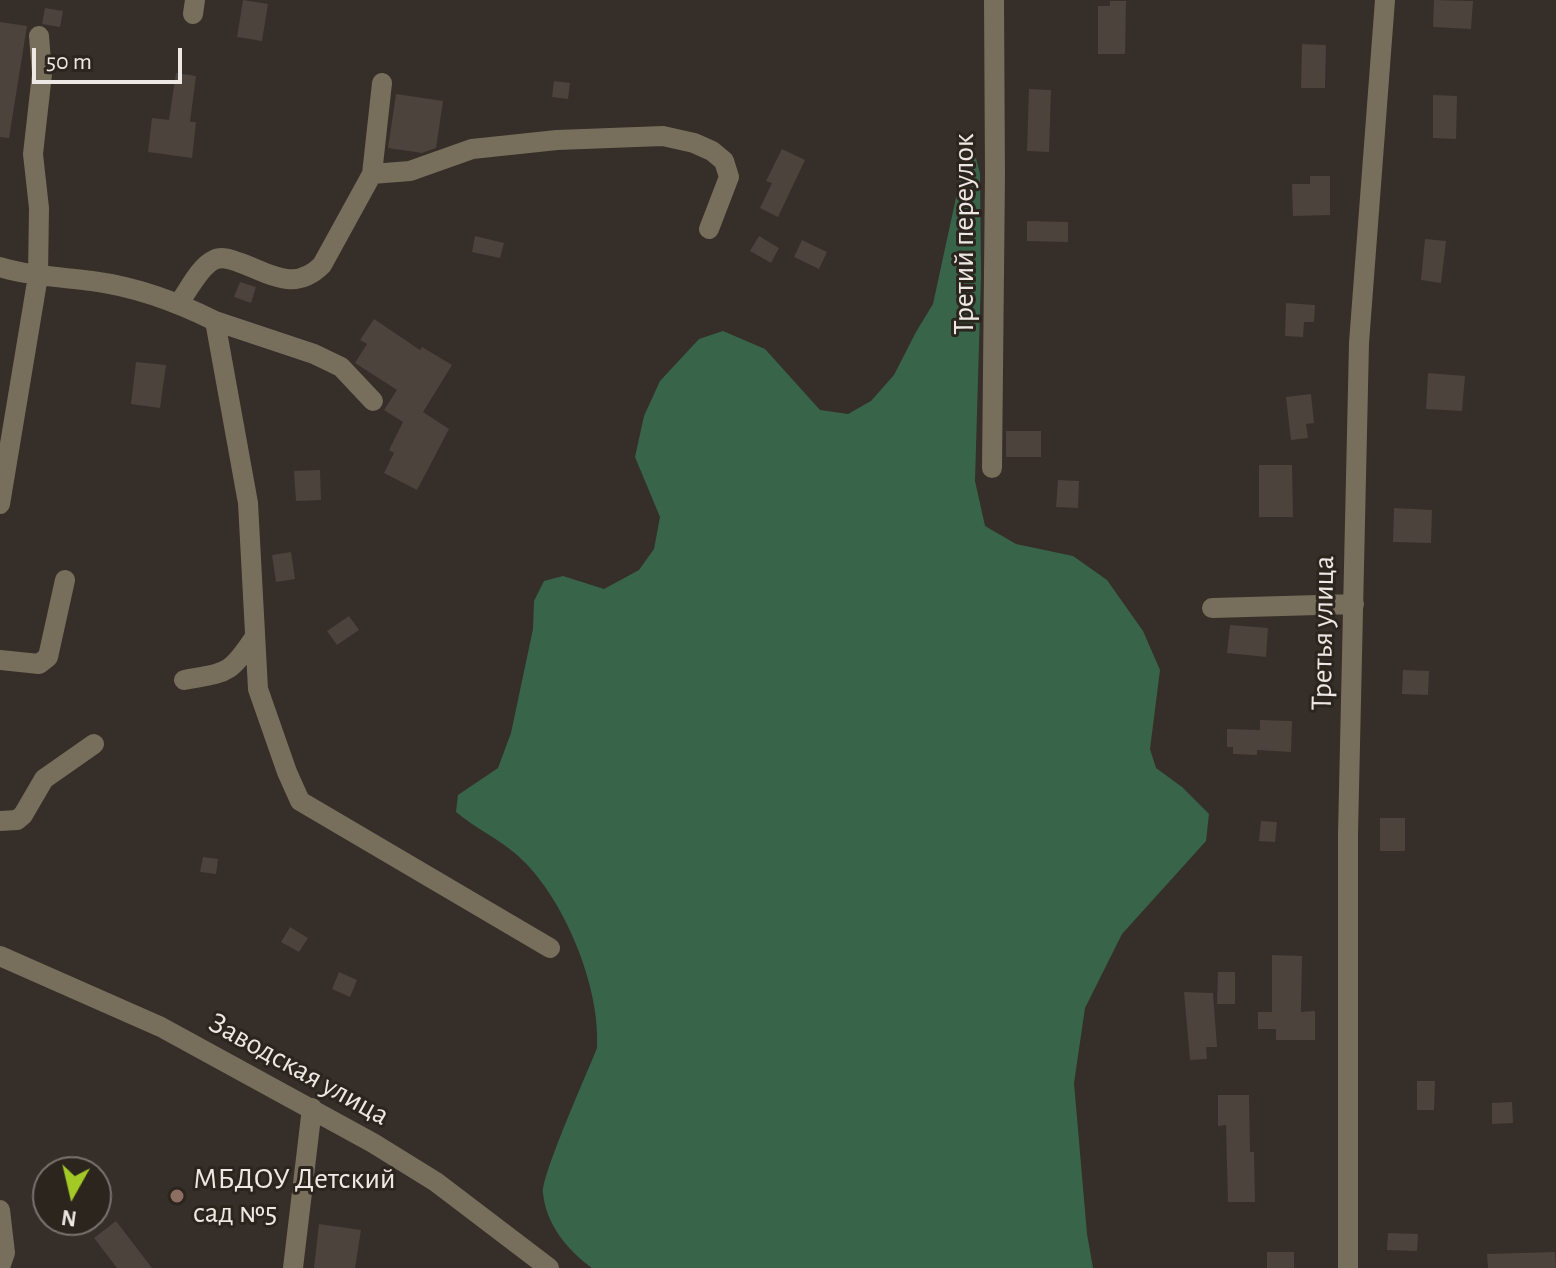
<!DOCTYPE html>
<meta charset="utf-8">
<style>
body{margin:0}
#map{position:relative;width:1556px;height:1268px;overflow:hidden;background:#362e28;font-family:"Alegreya Sans",sans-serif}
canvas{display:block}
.north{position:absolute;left:32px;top:1156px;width:80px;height:80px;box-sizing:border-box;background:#2c251e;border:2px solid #79736d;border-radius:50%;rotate:188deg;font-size:22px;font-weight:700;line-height:32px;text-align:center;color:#ede8e4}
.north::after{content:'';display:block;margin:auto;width:28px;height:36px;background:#a3c927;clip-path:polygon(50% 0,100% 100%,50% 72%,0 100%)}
.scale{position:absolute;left:32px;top:48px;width:150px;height:36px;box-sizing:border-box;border:4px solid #ede8e4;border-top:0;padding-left:10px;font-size:24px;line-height:28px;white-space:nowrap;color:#ede8e4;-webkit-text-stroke:6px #2c251e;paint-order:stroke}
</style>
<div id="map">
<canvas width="1556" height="1268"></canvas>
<div class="north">N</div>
<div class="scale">50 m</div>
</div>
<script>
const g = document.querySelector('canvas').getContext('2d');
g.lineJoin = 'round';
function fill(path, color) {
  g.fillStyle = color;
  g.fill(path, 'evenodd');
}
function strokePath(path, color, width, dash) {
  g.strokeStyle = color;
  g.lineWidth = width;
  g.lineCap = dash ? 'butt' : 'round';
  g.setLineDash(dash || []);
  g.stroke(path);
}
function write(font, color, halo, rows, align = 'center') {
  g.font = font + ' "Alegreya Sans",sans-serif';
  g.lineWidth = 6;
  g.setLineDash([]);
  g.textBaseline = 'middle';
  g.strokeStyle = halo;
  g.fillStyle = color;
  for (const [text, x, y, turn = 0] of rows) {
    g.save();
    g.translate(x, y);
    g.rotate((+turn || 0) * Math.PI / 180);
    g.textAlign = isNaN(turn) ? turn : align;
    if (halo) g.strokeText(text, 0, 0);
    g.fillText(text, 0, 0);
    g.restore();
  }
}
const forest = new Path2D(`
 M 965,156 L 976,158 L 980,174 L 981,276 L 975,481 L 985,526 L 1016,544 L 1073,556 L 1107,580 L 1143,631 L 1160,670 L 1150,749 L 1156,768 L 1182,787 L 1209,814 L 1206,841 L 1122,934 L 1085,1008 L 1074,1083 L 1087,1234 L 1093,1268 L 592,1268 C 567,1250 546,1224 543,1193 C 541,1176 588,1071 597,1048 C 601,987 563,895 517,855 C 499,839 475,828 456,812 L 458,795 L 498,768 L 511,733 L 533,629 L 534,601 L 544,581 L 563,576 L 604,589 L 639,570 L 654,549 L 660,517 L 635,457 L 644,416 L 660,381 L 699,339 L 723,331 L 765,349 L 820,410 L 848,414 L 871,401 L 894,375 L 916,332 L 933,304 Z`);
const building = new Path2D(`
 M 243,0 L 268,4 L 262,41 L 237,37 Z
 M 1434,0 L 1473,1 L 1471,29 L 1433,27 Z
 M 1110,1 L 1126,1 L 1125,54 L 1098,54 L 1098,6 L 1110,6 Z
 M 45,8 L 63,11 L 60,27 L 42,24 Z
 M 0,22 L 27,26 L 9,138 L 0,137 Z
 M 1302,44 L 1326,45 L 1325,88 L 1301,88 Z
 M 176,73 L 196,76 L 190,122 L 196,122 L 192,158 L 148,152 L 152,118 L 169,120 Z
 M 554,81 L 570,83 L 568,99 L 552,97 Z
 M 1029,89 L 1051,90 L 1049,152 L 1027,151 Z
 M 396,94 L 443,101 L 436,148 L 422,153 L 388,148 Z
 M 1433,95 L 1457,96 L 1456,139 L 1433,138 Z
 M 782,149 L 805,160 L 778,217 L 760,208 L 772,183 L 766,181 Z
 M 1310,176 L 1330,176 L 1330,215 L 1293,216 L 1292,184 L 1310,184 Z
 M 1027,221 L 1068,222 L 1068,242 L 1027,241 Z
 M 475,236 L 504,243 L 500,258 L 472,252 Z
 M 759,236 L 779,248 L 771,263 L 750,251 Z
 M 1425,239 L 1446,241 L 1441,283 L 1421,280 Z
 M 802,240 L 827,252 L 819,269 L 794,257 Z
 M 240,282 L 256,287 L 251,303 L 234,297 Z
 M 1286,303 L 1315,305 L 1314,322 L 1304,322 L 1303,337 L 1285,336 Z
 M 374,319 L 420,350 L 422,347 L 452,365 L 423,412 L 449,429 L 417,490 L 384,473 L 394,453 L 389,450 L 403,422 L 384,410 L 397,390 L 355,363 L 367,344 L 360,340 Z
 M 136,362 L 166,365 L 160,408 L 131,404 Z
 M 1428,373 L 1465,376 L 1462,411 L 1426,409 Z
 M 1311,394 L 1314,423 L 1306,424 L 1308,438 L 1291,440 L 1286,397 Z
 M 1006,431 L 1041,431 L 1041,457 L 1006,457 Z
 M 1259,465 L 1292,465 L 1293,517 L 1259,517 Z
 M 320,470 L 321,500 L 296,501 L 294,471 Z
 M 1058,480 L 1079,481 L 1078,508 L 1056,507 Z
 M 1394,508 L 1432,510 L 1431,543 L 1393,542 Z
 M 291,552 L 295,579 L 276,582 L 272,555 Z
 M 349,616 L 359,630 L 337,645 L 327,631 Z
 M 1230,625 L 1268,628 L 1266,657 L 1227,653 Z
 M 1403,670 L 1429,671 L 1428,695 L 1402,694 Z
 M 1260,720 L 1292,721 L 1291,752 L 1257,750 L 1257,755 L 1233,754 L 1233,747 L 1227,747 L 1227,729 L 1260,730 Z
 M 1380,818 L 1405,818 L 1405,851 L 1380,851 Z
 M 1261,821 L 1277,822 L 1275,842 L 1259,841 Z
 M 203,857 L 218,859 L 216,874 L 200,872 Z
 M 290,927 L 308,938 L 299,952 L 281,942 Z
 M 1272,955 L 1302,956 L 1301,1012 L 1315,1011 L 1315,1040 L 1276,1040 L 1276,1029 L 1258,1029 L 1258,1012 L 1272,1012 Z
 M 339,972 L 357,980 L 350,997 L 332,989 Z
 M 1218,972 L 1235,972 L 1235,1004 L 1217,1004 Z
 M 1184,992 L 1213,993 L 1217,1047 L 1206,1047 L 1207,1059 L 1190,1060 Z
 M 1417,1081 L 1435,1081 L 1434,1110 L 1417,1110 Z
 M 1218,1095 L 1249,1095 L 1250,1152 L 1254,1152 L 1255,1202 L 1228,1202 L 1226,1125 L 1218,1126 Z
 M 1512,1102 L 1513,1123 L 1492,1124 L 1492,1103 Z
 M 116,1221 L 152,1268 L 117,1268 L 94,1238 Z
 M 319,1224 L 361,1230 L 355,1268 L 314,1268 Z
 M 1388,1233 L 1418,1234 L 1417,1251 L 1387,1250 Z
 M 1267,1252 L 1294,1252 L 1294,1268 L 1267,1268 Z
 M 1555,1252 L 1556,1268 L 1488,1268 L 1487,1254 Z`);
const minor = new Path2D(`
 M 193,14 L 195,0
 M 372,174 L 382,83
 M 0,267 C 30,276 61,277 92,281 C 137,287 175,301 215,321 L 248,503 L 258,689 L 287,772 L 300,801 L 550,948
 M 179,303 C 188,291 200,266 214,260 C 221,256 230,259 238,262 C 270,273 294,293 322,265 L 372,174 L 410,171 L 472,149 L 557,140 L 663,136 L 694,143 L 712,151 L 724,161 L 729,177 L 709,229
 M 215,321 L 314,354 L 341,367 L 373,401
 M 992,468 L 995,175 L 994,0
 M 0,504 L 38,276 L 39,208 L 33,154 L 42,74 L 39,36
 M 1212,608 L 1354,604
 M 0,660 L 39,664 L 48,657 L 65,580
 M 184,680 C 226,672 229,676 254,638
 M 0,821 L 17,820 L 23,815 L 44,779 L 94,744
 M 0,956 L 161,1027 L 373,1143 L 436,1182 L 549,1268
 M 0,1210 L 5,1253 L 0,1267
 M 293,1268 L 312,1108
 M 1348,1268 L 1348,834 L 1359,343 L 1385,0`);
const markers = [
 [177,1196,8,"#8d6e63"]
];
const streetNames = [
 ["Третий переулок",964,234,-90],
 ["Третья улица",1323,633,-89],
 ["Заводская улица",299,1069,29]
];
const poiNames = [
 ["МБДОУ Детский",193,1179],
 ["сад №5",193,1213]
];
fill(forest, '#38654a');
fill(building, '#4b433c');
strokePath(minor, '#776e5c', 20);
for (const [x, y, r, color] of markers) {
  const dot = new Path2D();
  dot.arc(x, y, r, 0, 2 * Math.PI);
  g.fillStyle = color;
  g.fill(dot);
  strokePath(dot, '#2c251e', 3);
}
write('30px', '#ede8e4', '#2c251e', streetNames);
write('30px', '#ede8e4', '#2c251e', poiNames, 'left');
</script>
